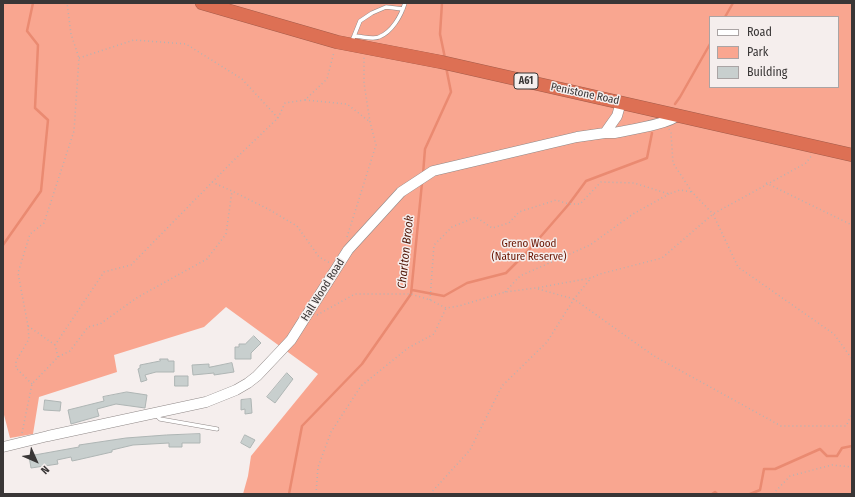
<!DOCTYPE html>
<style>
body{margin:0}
#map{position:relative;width:855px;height:497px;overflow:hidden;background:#f5eeed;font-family:"Fira Sans Condensed",sans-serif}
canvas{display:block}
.frame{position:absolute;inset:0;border:4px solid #393636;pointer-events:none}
.legend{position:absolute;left:709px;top:16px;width:130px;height:72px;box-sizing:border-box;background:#f5eeed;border:1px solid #aaa4a4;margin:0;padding:5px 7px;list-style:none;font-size:12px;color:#393636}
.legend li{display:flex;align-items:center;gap:8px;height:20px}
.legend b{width:20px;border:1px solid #aaa4a4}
.north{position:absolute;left:16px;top:441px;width:40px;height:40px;-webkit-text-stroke:3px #f5eeed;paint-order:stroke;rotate:135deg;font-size:11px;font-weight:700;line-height:16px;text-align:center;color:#393636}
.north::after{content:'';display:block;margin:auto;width:14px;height:18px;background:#393636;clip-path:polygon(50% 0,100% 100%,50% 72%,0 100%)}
</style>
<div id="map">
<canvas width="855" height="497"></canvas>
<div class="frame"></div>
<ul class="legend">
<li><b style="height:5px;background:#fff"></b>Road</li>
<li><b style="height:11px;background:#f9a690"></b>Park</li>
<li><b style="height:11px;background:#c8cfce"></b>Building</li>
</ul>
<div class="north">N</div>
</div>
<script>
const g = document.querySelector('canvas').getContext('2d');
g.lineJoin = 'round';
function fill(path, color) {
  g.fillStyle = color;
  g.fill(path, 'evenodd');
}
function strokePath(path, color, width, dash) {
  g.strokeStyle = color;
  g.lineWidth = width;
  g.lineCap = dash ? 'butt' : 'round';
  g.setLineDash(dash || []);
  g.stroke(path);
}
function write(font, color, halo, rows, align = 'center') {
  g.font = font + ' "Fira Sans Condensed",sans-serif';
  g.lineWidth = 3;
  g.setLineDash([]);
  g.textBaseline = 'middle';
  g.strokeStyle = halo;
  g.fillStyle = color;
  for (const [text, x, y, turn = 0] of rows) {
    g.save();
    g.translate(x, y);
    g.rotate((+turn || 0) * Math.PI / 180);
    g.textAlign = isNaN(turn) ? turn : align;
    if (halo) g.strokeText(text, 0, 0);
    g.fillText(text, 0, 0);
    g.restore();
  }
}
const green = new Path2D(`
 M 3,3 L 852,3 L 852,494 L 243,494 L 248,476 L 251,456 L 318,374 L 226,307 L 204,327 L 114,355 L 117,372 L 39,397 L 33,434 L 10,438 L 3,411 ZM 710,17 L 838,17 L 838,87 L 710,87 Z`);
const stream = new Path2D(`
 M 442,3 L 440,34 L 445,58
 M 725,17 L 733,3
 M 675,104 L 680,97 L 710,44
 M 423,174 L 425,149 L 451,92 L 446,67
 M 3,245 L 41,191 L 48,120 L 35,108 L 38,45 L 27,31 L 33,3
 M 412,290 L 444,296 L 467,283 L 506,273 L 529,250 L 569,204 L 586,181 L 647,158 L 652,133
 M 289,494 L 302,426 L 362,364 L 411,294 L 422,183
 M 712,494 L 715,492 L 717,494
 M 750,494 L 760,490 L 764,469 L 775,469 L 820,449 L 827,456 L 837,456 L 842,448 L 852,446`);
const building = new Path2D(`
 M 254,336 L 261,343 L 251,353 L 251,359 L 235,359 L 235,347 L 239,347 L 239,344 L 245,344 Z
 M 160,359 L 168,359 L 168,361 L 174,361 L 174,372 L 156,372 L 145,375 L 147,380 L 141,382 L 138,369 L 140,368 L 140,365 L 160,361 Z
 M 232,363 L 234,372 L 214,375 L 214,373 L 193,375 L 192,365 L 209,364 L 209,367 Z
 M 287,373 L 293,379 L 275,403 L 267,397 Z
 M 175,376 L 188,376 L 188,386 L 175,386 Z
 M 127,392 L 147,395 L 145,408 L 116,404 L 97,409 L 99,416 L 71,424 L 68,410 L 104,401 L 103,397 Z
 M 251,399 L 252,413 L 245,414 L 245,409 L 241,410 L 241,400 Z
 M 45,400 L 61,402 L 60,411 L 44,410 Z
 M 200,434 L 200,443 L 182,443 L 182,447 L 169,447 L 169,443 L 133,445 L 112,450 L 112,452 L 77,460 L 72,461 L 71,457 L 57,460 L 58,464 L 31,468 L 29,456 L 79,447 L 79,445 L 126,438 L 166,435 Z
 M 245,435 L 255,440 L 250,448 L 241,443 Z`);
const path = new Path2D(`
 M 79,58 L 134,40 L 186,44 L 242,79 L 278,118
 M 305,100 L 347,104 L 370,122
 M 669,129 L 671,133 L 673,163 L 692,192 L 713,214 L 738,267 L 834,334 L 852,359
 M 212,182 L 232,191 L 268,209 L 297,226 L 319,257 L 330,263
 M 766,183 L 852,225
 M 347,237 L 376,145 L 370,122 L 364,83 L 364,57
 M 538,289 L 574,299 L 654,356 L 781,426 L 846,426 L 852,414
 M 505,292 L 520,276 L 590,245 L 633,214 L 669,194
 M 430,300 L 434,245 L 452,227 L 476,217 L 492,228 L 509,223 L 519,212 L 556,200 L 569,204 L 580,204 L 601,182 L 634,183 L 669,194 L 680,190 L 692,192
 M 317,315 L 355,294 L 411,294 L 430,300 L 446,308 L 459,306 L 505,292 L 536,288 L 591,278 L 600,274 L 662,258 L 713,214 L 806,163 L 812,155
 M 28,326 L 55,345
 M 58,357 L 55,345 L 104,272 L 131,265 L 231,163 L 278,118 L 285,103 L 305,100 L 327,79 L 334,52
 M 32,384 L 16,368 L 16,361 L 29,339 L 28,326 L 18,273 L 30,234 L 44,223 L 74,131 L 79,58 L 71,34 L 67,3
 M 22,433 L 32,384 L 58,357 L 70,351 L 88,327 L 100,324 L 138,297 L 207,259 L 226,234 L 232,191
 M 316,494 L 318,467 L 331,432 L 361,386 L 408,348 L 434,334 L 446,308
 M 430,494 L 470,450 L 502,386 L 547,342 L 574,299 L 591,278
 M 773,494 L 790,476 L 832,465 L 852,467`);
const lane = new Path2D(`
 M 354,36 L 360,21 L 372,13 L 386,7 L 403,9
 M 351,43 L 354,36 C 361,36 373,40 379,37 C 392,32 401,16 405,3
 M 155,414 L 160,419 L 217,429`);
const secondary = new Path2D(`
 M 605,133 L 614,133 C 628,130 670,124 678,115
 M 3,447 L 48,436 L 206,402 L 236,390 L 248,383 L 257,376 L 291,340 L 348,250 L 401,192 L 433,171 L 577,137 L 605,133 L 617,116 L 621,102`);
const highway = new Path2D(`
 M 202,3 L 337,42 L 441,62 L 852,155`);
const shields = [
 [526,81,24]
];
const shieldNames = [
 ["A61",526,81]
];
const streetNames = [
 ["Penistone Road",585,94,12],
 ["Hall Wood Road",323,290,-58]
];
const parkNames = [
 ["Greno Wood",529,244],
 ["(Nature Reserve)",529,257]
];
const waterNames = [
 ["Charlton Brook",406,252,-84]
];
fill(green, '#f9a690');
strokePath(stream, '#ea8a71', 2.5);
fill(building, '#c8cfce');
strokePath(building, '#aeb5b4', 1);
strokePath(lane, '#908988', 4.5);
strokePath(secondary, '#908988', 11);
strokePath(highway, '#a45c4a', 14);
strokePath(path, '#b7b2b1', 1.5, [1, 3]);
strokePath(lane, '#fff', 3.5);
strokePath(secondary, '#fff', 10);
strokePath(highway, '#dd7054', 13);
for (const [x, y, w] of shields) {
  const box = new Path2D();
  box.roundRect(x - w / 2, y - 8, w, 16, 3);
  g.fillStyle = '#f5eeed';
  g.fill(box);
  strokePath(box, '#393636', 1);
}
write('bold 10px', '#393636', null, shieldNames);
write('11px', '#393636', '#f5eeed', streetNames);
write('11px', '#691400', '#f5eeed', parkNames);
write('italic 12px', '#521707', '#f5eeed', waterNames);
</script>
